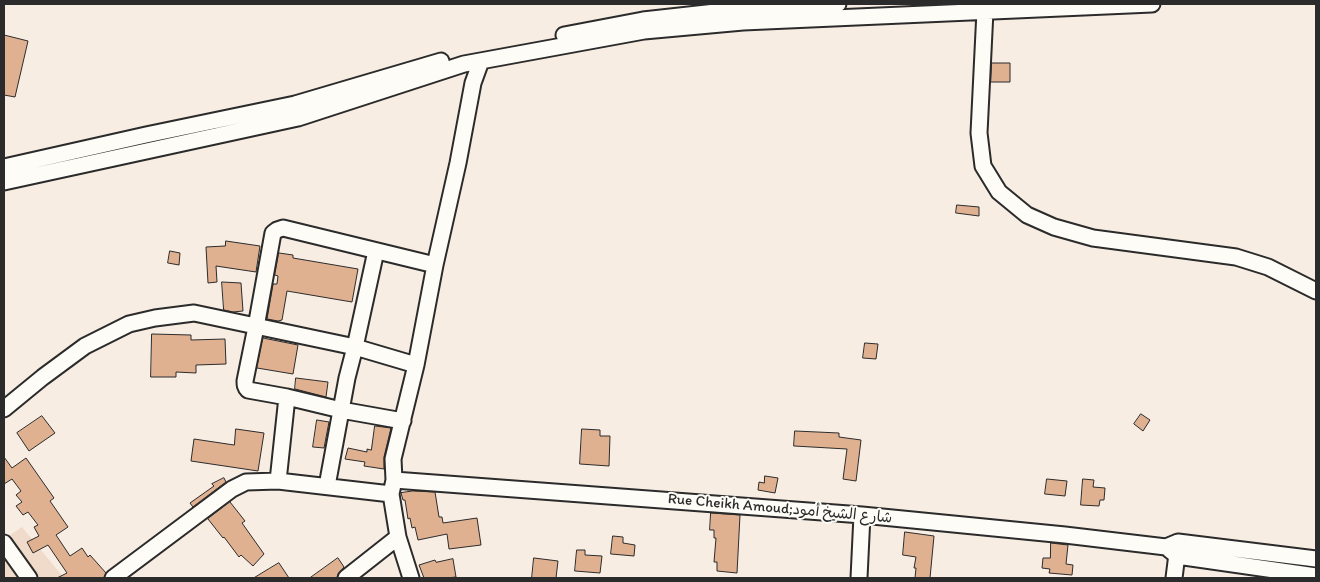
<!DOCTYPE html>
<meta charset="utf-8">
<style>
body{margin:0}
#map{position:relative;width:1320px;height:582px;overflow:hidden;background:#f7ede3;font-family:Itim,sans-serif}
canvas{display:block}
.frame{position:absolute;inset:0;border:5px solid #2b2b2b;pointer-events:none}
</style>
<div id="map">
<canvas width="1320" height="582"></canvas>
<div class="frame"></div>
</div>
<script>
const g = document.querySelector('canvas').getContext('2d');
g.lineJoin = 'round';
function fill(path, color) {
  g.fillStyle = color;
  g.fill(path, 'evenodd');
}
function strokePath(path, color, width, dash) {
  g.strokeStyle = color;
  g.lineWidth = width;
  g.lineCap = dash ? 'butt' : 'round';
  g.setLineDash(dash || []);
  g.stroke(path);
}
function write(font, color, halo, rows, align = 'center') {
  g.font = font + ' Itim,"Playpen Sans Arabic",sans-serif';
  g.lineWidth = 4;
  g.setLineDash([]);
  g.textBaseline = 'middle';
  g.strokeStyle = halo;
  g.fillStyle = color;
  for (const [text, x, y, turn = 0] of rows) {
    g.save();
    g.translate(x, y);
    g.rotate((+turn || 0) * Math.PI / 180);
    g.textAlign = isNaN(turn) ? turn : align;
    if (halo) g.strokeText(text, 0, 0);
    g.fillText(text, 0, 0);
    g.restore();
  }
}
const built = new Path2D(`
 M 22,527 L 64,578 L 4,578 L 4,539 Z`);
const building = new Path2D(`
 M 4,35 L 28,41 L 15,97 L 4,95 Z
 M 992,63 L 1010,63 L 1010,82 L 991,82 Z
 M 957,205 L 979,207 L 979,216 L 956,213 Z
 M 226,241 L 260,246 L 256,272 L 216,266 L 217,282 L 208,283 L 206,247 L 225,246 Z
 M 170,251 L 180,253 L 179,265 L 168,263 Z
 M 279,253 L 293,255 L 293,258 L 358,269 L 352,302 L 287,291 L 282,320 L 278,321 L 267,319 L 273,284 L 277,284 L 278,276 L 275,275 Z
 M 222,282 L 241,283 L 243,311 L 233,312 L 224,310 Z
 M 152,334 L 191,335 L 191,340 L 225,339 L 226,364 L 196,365 L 196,373 L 176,372 L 176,377 L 151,377 Z
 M 263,338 L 298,345 L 293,374 L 257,368 Z
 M 865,343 L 878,344 L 876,359 L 863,358 Z
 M 296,378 L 328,382 L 326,397 L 295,389 Z
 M 1141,414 L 1150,420 L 1143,431 L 1134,424 Z
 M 42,416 L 55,433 L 29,451 L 17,433 Z
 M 317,420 L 329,422 L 324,448 L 313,447 Z
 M 375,426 L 391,428 L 384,457 L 384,469 L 364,466 L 365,462 L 345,459 L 348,448 L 367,452 L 367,449 L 371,450 Z
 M 236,429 L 264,433 L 258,471 L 191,461 L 194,439 L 234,445 Z
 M 582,429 L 600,430 L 600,436 L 610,436 L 609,466 L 580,464 Z
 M 795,431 L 839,433 L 839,437 L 861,440 L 856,481 L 843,479 L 847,449 L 794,446 Z
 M 4,457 L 12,468 L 26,458 L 54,498 L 50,501 L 68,527 L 56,535 L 70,556 L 82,548 L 88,557 L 90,555 L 106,573 L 104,578 L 57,578 L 67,573 L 48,545 L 33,553 L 27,542 L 39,536 L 34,527 L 38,525 L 28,512 L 23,515 L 16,506 L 22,502 L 16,495 L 21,491 L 12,479 L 4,484 Z
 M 765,476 L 778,478 L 775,493 L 758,490 L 759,482 L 764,483 Z
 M 224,478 L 226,482 L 193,507 L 190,503 L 214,486 L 212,484 Z
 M 1047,479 L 1067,481 L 1065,496 L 1045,494 Z
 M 1083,479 L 1094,480 L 1093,487 L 1105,488 L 1104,500 L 1100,500 L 1099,506 L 1081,505 Z
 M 413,491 L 435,492 L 439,517 L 442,517 L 443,523 L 477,518 L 481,545 L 449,549 L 447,534 L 418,540 L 415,527 L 412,528 L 410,518 L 408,519 L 405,500 L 403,500 L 401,493 Z
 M 230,502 L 245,521 L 242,523 L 264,554 L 253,566 L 241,555 L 239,557 L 224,537 L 223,538 L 208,519 Z
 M 711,513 L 740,515 L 737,573 L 717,571 L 717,562 L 714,562 L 716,538 L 714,538 L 714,530 L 710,530 Z
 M 905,532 L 934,536 L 930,578 L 915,578 L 916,568 L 914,568 L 916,557 L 903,555 Z
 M 613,536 L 623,537 L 623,543 L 635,545 L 634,556 L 611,554 Z
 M 1051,543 L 1068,545 L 1066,564 L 1073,565 L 1072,575 L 1049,573 L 1050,569 L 1042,568 L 1043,558 L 1050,558 Z
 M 577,550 L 585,550 L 585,555 L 602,556 L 600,573 L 575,571 Z
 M 338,558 L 344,567 L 338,574 L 337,578 L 310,578 Z
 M 534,558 L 558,561 L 556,578 L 532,578 Z
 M 453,559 L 456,577 L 447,578 L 424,578 L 419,565 L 435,560 L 436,562 Z
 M 279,563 L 289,578 L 254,578 Z`);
const minor = new Path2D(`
 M 985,11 L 979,133 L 983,166 L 999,192 L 1027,215 L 1054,227 L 1093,238 L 1236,257 L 1268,267 L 1316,291
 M 564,35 L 643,20 L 743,9 L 838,4
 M 4,167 L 146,135 L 295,104 L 441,61
 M 4,182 L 298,118 L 464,64 L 644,31 L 743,22 L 1152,4
 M 4,409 L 43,377 L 85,346 L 129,324 L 155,318 L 194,313 L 355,347 L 416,365
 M 403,421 L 341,410 L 287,397 L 248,390 C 245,387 245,385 245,381 L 256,327 L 273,233 L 277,230 L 283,228 L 435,265
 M 394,480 L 862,515 L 1065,535 L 1166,547 L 1178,542 L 1316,559
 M 278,481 L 287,397
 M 327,486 L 347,378 L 355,347 L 376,251
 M 4,543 L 29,578
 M 1166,547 L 1177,556 L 1316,576
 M 113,578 L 232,489 L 246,482 L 278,481 L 391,494
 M 346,578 L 398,537
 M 411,578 L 398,537 L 391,494 L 394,480 L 393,459 L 416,365 L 435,265 L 458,163 L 473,83 L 481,61
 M 859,578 L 862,515
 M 1174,578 L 1178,546`);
const streetNames = [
 ["Rue Cheikh Amoud;شارع الشيخ أمود",780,509,5]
];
fill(built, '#f0dbca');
fill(building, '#e0b191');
strokePath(building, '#2b2b2b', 1);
strokePath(minor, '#2b2b2b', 19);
strokePath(minor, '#fdfcf7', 15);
write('15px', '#2b2b2b', '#fdfcf7', streetNames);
</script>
